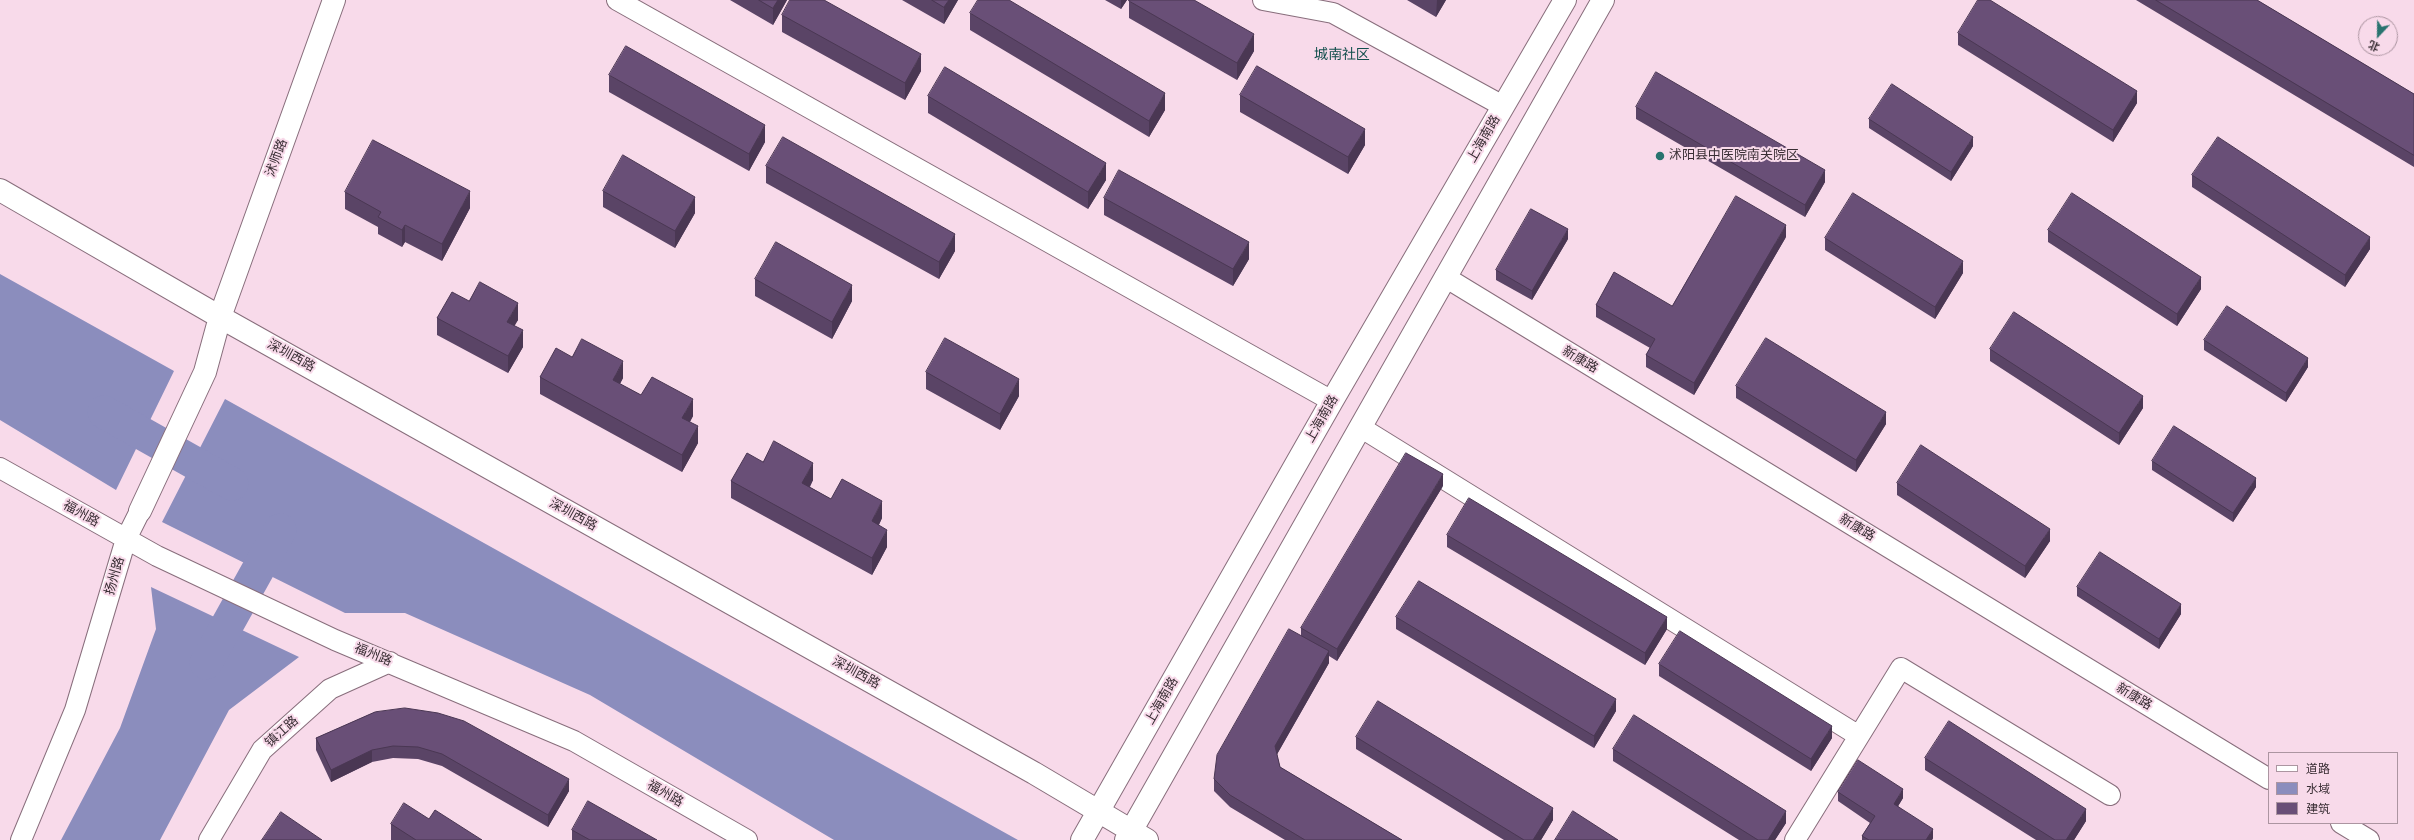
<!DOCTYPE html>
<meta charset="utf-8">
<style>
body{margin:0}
#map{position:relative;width:2414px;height:840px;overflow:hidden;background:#f8daea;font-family:"Archivo Narrow","Noto Sans SC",sans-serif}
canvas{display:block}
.legend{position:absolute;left:2268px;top:752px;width:130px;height:72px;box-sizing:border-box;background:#f8daea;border:1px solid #ac95a1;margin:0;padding:5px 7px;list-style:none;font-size:12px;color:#392e34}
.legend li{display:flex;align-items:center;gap:8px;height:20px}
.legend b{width:20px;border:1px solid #ac95a1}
.north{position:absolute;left:2358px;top:16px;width:40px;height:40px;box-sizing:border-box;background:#f8daea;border:1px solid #ac95a1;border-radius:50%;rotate:202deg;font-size:11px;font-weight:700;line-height:16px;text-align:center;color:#392e34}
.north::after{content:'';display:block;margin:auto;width:14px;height:18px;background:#29736f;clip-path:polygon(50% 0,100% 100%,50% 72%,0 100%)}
</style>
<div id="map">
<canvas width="2414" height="840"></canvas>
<ul class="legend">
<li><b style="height:5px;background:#fff"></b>道路</li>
<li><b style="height:11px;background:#8b8dbd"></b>水域</li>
<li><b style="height:11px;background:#694f77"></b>建筑</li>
</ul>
<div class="north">北</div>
</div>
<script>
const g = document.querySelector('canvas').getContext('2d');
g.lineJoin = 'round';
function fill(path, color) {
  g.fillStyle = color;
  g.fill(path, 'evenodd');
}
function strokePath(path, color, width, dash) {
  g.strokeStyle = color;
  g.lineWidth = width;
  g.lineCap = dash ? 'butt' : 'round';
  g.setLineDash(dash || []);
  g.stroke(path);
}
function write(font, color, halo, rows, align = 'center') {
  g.font = font + ' "Archivo Narrow","Noto Sans SC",sans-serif';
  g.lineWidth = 4;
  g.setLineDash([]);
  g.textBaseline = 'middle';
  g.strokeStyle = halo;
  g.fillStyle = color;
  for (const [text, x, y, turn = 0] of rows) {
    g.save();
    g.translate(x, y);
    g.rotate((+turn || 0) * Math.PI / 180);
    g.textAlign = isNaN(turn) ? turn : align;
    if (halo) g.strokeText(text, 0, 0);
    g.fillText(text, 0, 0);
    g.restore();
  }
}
const water = new Path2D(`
 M 0,274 L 174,371 L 116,490 L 0,420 Z
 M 225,399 L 1018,840 L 834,840 L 590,695 L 405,613 L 345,613 L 162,522 Z
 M 151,587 L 299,657 L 229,710 L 160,840 L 61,840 L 120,728 L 156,629 Z`);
const river = new Path2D(`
 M 104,412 L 232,484
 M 206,663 L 280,530`);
const street = new Path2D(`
 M 617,0 L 1332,401
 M 1263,0 L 1333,13 L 1503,106
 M 1445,277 L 2269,779
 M 1360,427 L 1859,736
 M 0,468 L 157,556 L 335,640 L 574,741 L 747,840
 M 2341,823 L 2369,840
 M 21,840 L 75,710 L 126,539 L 140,511
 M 209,840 L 262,750 L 330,689 L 390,662
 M 1795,840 L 1901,668 L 2110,795`);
const secondary = new Path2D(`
 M 0,190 L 220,317 L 1034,773 L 1147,840
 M 140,511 L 205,372 L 220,317 L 334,0
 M 1082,840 L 1332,401 L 1565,0
 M 1126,840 L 1603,0`);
const wall = new Path2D(`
 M 730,0 L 787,0 L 773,25 Z
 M 902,0 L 958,0 L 944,24 Z
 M 1105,0 L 1127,0 L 1121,9 Z
 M 1407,0 L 1446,0 L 1436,17 Z
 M 2136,0 L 2257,0 L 2414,94 L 2414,167 Z
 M 1129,1 L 1254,51 L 1237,80 L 1129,18 Z
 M 970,13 L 1165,110 L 1149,137 L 970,30 Z
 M 782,15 L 921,71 L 905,100 L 782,32 Z
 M 1958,33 L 2137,103 L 2113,142 L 1958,45 Z
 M 609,75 L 765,142 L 749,171 L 609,92 Z
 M 1240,95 L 1365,145 L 1348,174 L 1240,112 Z
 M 928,96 L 1106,180 L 1088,209 L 928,113 Z
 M 1636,107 L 1825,182 L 1805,217 L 1636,119 Z
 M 1869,119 L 1973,146 L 1951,181 L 1869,128 Z
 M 766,166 L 955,251 L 939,279 L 766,183 Z
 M 2192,175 L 2370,249 L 2345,287 L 2192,187 Z
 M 603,191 L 695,213 L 675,248 L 603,207 Z
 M 345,192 L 470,208 L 442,261 L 405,242 L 402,247 L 378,234 L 378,227 L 345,209 Z
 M 1104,198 L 1249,259 L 1233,286 L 1104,215 Z
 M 2048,230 L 2201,289 L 2177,326 L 2048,242 Z
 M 1786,237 L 1694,395 L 1646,367 L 1646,355 L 1650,348 L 1596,317 L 1596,305 L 1672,306 Z
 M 1825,238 L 1963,273 L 1935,319 L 1825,250 Z
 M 1568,239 L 1532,300 L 1496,280 L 1496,270 Z
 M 755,279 L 852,301 L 832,339 L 755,296 Z
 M 469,301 L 518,320 L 514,325 L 523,347 L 508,373 L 437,335 L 437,318 Z
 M 2204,340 L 2308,367 L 2286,402 L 2204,350 Z
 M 1990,349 L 2143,408 L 2119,445 L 1990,361 Z
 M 572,357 L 623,378 L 620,384 L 641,395 L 693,416 L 690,422 L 698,443 L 682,472 L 540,394 L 540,377 Z
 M 926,372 L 1019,396 L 1000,430 L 926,389 Z
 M 1736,386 L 1886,424 L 1856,472 L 1736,398 Z
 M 2152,461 L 2256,487 L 2233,522 L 2152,470 Z
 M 763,462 L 813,480 L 810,487 L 831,499 L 882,518 L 879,525 L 887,547 L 872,575 L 731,498 L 731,481 Z
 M 1897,483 L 2050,541 L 2025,578 L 1897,495 Z
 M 1443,486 L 1337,661 L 1329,656 L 1329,663 L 1277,754 L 1280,767 L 1402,840 L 1285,840 L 1230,807 L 1214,791 L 1214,779 L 1301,635 L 1301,628 Z
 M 1447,535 L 1667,629 L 1645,665 L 1447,547 Z
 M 2077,587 L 2181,614 L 2159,649 L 2077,596 Z
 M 1396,617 L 1616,711 L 1594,748 L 1396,629 Z
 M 1659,664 L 1832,738 L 1811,771 L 1659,676 Z
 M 375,712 L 569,791 L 548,827 L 442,766 L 418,759 L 393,758 L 372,762 L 331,782 L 316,750 L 316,738 Z
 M 1356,737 L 1553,820 L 1541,840 L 1504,840 L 1356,749 Z
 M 1613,749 L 1786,823 L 1775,840 L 1739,840 L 1613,761 Z
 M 1925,758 L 2086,821 L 2074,840 L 2036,840 L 1925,770 Z
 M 1838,792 L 1903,798 L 1898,806 L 1933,838 L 1932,840 L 1862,840 L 1862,836 L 1870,823 L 1838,801 Z
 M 429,819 L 482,840 L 391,840 L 391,824 Z
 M 572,830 L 657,840 L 572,840 Z`);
const shadedWall = new Path2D(`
 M 778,0 L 787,0 L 773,25 L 773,8 Z
 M 949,0 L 958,0 L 944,24 L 944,7 Z
 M 1121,0 L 1127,0 L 1121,9 Z
 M 1437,0 L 1446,0 L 1436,17 Z
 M 1254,34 L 1254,51 L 1237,80 L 1237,63 Z
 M 921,54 L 921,71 L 905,100 L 905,83 Z
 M 2137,91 L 2137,103 L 2113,142 L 2113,130 Z
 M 1165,93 L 1165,110 L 1149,137 L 1149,121 Z
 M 765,125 L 765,142 L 749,171 L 749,154 Z
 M 1365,129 L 1365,145 L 1348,174 L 1348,157 Z
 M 1973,137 L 1973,146 L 1951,181 L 1951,172 Z
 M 1106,163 L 1106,180 L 1088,209 L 1088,192 Z
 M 1825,170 L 1825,182 L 1805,217 L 1805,205 Z
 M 470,191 L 470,208 L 442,261 L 442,244 Z
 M 695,197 L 695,213 L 675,248 L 675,231 Z
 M 405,225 L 405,242 L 402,247 L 402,230 Z
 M 1786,225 L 1786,237 L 1694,395 L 1694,383 Z
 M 1568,229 L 1568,239 L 1532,300 L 1532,291 Z
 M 955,234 L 955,251 L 939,279 L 939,262 Z
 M 2370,237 L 2370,249 L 2345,287 L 2345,275 Z
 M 1249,242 L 1249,259 L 1233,286 L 1233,269 Z
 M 1963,261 L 1963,273 L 1935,319 L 1935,307 Z
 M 2201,277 L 2201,289 L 2177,326 L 2177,314 Z
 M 852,285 L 852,301 L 832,339 L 832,322 Z
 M 518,303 L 518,320 L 507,339 L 507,322 Z
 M 523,330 L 523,347 L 508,373 L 508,356 Z
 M 2308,358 L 2308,367 L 2286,402 L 2286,393 Z
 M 623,361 L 623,378 L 613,396 L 613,380 Z
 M 1019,379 L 1019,396 L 1000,430 L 1000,414 Z
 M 2143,396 L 2143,408 L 2119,445 L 2119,433 Z
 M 693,399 L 693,416 L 682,435 L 682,418 Z
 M 1886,412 L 1886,424 L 1856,472 L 1856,460 Z
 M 698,426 L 698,443 L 682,472 L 682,455 Z
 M 813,463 L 813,480 L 802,500 L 802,483 Z
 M 1443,474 L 1443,486 L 1337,661 L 1337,649 Z
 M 2256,478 L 2256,487 L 2233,522 L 2233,513 Z
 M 882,501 L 882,518 L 872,538 L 872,521 Z
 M 2050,529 L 2050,541 L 2025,578 L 2025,566 Z
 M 887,530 L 887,547 L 872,575 L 872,558 Z
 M 2181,604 L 2181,614 L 2159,649 L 2159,639 Z
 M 1667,617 L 1667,629 L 1645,665 L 1645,653 Z
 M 1329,651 L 1329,663 L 1275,758 L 1275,746 Z
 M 1616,699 L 1616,711 L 1594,748 L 1594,736 Z
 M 1832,726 L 1832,738 L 1811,771 L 1811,759 Z
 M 372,750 L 372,762 L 331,782 L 331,770 Z
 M 569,779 L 569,791 L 548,827 L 548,815 Z
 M 1903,789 L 1903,798 L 1894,813 L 1894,804 Z
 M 1553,808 L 1553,820 L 1541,840 L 1533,840 Z
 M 2086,809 L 2086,821 L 2074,840 L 2066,840 Z
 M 1786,811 L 1786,823 L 1775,840 L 1768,840 Z
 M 1933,829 L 1933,838 L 1932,840 L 1926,840 Z`);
const building = new Path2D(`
 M 759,0 L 778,0 L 773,8 Z
 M 790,0 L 824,0 L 921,54 L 905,83 L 782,15 Z
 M 932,0 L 949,0 L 944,7 Z
 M 978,0 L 1009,0 L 1165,93 L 1149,121 L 970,13 Z
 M 1129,0 L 1194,0 L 1254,34 L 1237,63 L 1129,1 Z
 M 1978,0 L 1990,0 L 2137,91 L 2113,130 L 1958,33 Z
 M 2156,0 L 2257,0 L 2414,94 L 2414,155 Z
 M 626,46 L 765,125 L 749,154 L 609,75 Z
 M 1257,66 L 1365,129 L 1348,157 L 1240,95 Z
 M 945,67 L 1106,163 L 1088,192 L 928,96 Z
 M 1656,72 L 1825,170 L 1805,205 L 1636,107 Z
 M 1892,84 L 1973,137 L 1951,172 L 1869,119 Z
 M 783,137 L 955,234 L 939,262 L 766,166 Z
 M 2218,137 L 2370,237 L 2345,275 L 2192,175 Z
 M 373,140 L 470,191 L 442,244 L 405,225 L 402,230 L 378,217 L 381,212 L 345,192 Z
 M 623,155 L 695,197 L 675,231 L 603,191 Z
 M 1119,170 L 1249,242 L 1233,269 L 1104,198 Z
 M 1853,193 L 1963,261 L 1935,307 L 1825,238 Z
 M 2072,193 L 2201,277 L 2177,314 L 2048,230 Z
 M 1736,196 L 1786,225 L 1694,383 L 1646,355 L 1655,339 L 1596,305 L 1614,272 L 1672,306 Z
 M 1531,209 L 1568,229 L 1532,291 L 1496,270 Z
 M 776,242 L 852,285 L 832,322 L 755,279 Z
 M 480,282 L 518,303 L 507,322 L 523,330 L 508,356 L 437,318 L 452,292 L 469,301 Z
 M 2227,306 L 2308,358 L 2286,393 L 2204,340 Z
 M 2014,312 L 2143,396 L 2119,433 L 1990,349 Z
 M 945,338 L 1019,379 L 1000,414 L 926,372 Z
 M 1766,338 L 1886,412 L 1856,460 L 1736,386 Z
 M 582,339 L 623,361 L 613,380 L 641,395 L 652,377 L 693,399 L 682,418 L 698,426 L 682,455 L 540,377 L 556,348 L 572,357 Z
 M 2174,426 L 2256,478 L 2233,513 L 2152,461 Z
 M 774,441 L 813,463 L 802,483 L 831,499 L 842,479 L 882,501 L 872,521 L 887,530 L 872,558 L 731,481 L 747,453 L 763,462 Z
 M 1921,445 L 2050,529 L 2025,566 L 1897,483 Z
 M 1406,453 L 1443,474 L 1337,649 L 1301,628 Z
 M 1469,498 L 1667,617 L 1645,653 L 1447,535 Z
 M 2100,552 L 2181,604 L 2159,639 L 2077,587 Z
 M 1419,581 L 1616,699 L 1594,736 L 1396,617 Z
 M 1289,629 L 1329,651 L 1275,746 L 1280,767 L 1402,840 L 1305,840 L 1230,795 L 1214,779 L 1217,755 Z
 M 1680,631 L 1832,726 L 1811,759 L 1659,664 Z
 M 1378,701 L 1553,808 L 1533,840 L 1524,840 L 1356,737 Z
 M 405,708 L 438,713 L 464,721 L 569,779 L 548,815 L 442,754 L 418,747 L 393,746 L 372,750 L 331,770 L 316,738 L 375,712 Z
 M 1634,715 L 1786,811 L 1768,840 L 1758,840 L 1613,749 Z
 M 1949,721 L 2086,809 L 2066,840 L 2055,840 L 1925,758 Z
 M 1858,760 L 1903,789 L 1894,804 L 1933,829 L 1926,840 L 1869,840 L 1862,836 L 1875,816 L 1838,792 Z
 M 588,801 L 657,840 L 590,840 L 572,830 Z
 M 404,803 L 429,819 L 435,810 L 482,840 L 416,840 L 391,824 Z
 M 1573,811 L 1618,840 L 1555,840 Z
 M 281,812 L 322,840 L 262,840 Z`);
const markers = [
 [1660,156,5,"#29736f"]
];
const streetNames = [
 ["上海南路",1484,139,-60],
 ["沭师路",277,158,-70],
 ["深圳西路",291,356,29],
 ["新康路",1580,360,31],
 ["上海南路",1322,419,-60],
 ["福州路",81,514,29],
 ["深圳西路",573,515,29],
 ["新康路",1857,528,31],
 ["扬州路",115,576,-74],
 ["福州路",373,655,22],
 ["深圳西路",856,673,29],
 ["新康路",2134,697,31],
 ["上海南路",1162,701,-60],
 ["镇江路",282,732,-42],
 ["福州路",665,794,30]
];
const poiNames = [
 ["沭阳县中医院南关院区",1669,156]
];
const neighbourhoodNames = [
 ["城南社区",1342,55]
];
fill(water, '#8b8dbd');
strokePath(river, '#8b8dbd', 33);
strokePath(street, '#886e7c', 22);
strokePath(secondary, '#886e7c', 24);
strokePath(street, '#fff', 20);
strokePath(secondary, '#fff', 22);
fill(wall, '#5a4466');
fill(shadedWall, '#4a3753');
fill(building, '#694f77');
strokePath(building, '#4a3753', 1);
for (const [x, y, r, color] of markers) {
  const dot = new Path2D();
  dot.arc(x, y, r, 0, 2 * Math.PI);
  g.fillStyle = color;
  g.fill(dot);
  strokePath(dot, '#f8daea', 1.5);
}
write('13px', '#392e34', '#f8daea', streetNames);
write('13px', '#392e34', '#f8daea', poiNames, 'left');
write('14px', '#124f4d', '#f8daea', neighbourhoodNames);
</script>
